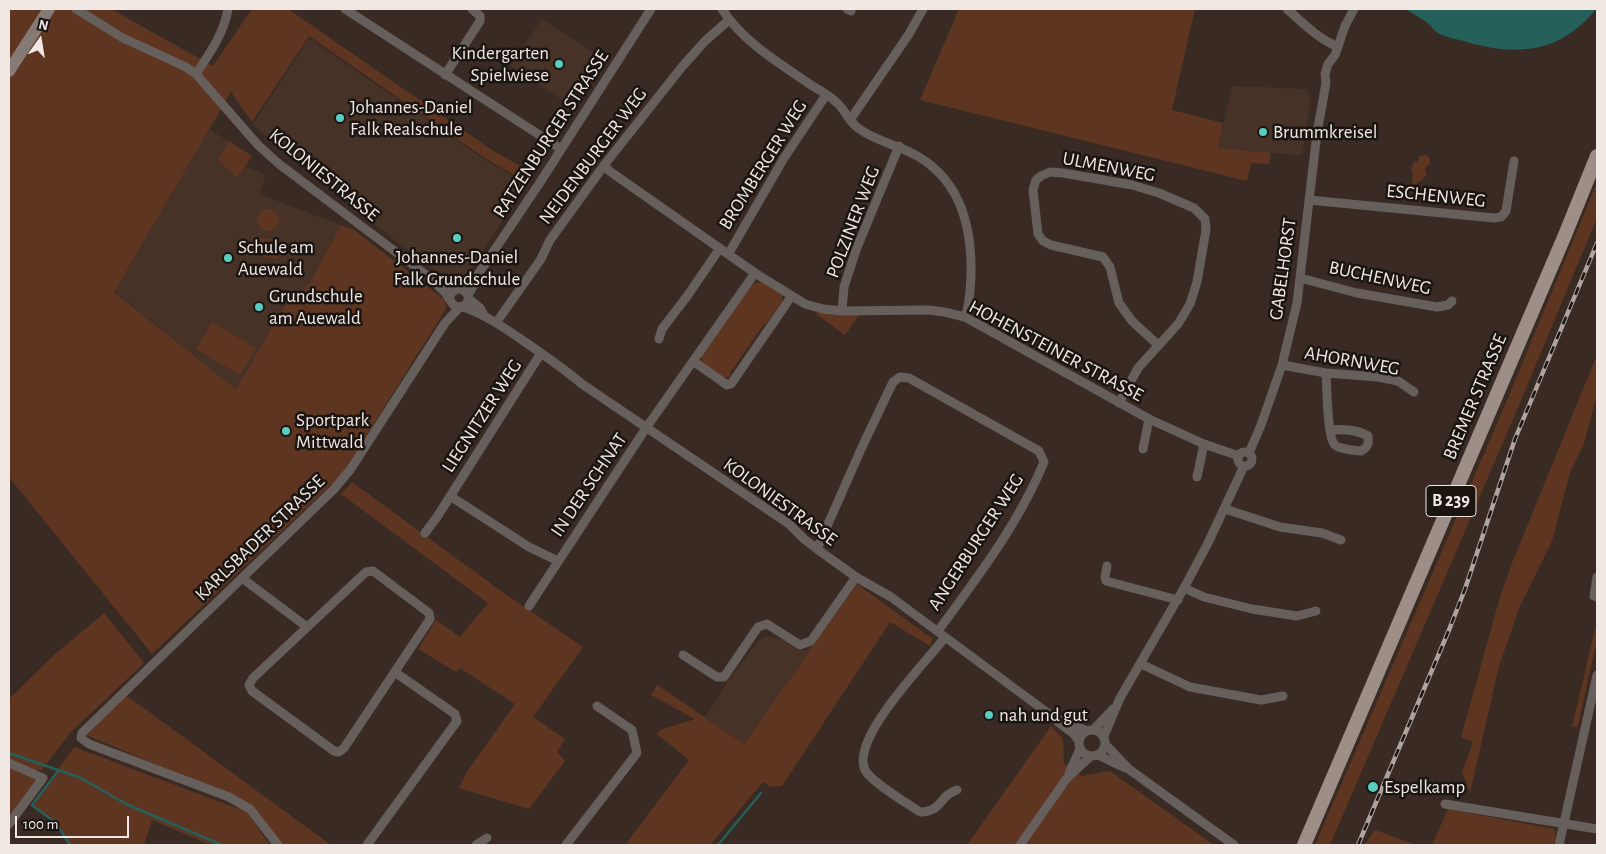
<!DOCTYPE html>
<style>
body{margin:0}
#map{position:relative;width:1606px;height:854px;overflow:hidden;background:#392b24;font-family:"Alegreya Sans",sans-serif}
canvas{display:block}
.frame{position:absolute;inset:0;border:10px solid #f1e8e3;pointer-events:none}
.north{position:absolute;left:15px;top:15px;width:50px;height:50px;-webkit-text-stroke:4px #1b1512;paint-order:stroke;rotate:13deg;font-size:14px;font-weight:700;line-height:20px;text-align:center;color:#f1e8e3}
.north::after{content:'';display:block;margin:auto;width:18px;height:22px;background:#f1e8e3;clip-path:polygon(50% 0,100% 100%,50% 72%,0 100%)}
.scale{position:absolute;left:15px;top:816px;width:114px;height:22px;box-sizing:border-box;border:2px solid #f1e8e3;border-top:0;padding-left:6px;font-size:15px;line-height:18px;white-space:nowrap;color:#f1e8e3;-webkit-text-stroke:4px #1b1512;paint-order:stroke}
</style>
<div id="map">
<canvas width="1606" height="854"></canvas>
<div class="frame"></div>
<div class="north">N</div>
<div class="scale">100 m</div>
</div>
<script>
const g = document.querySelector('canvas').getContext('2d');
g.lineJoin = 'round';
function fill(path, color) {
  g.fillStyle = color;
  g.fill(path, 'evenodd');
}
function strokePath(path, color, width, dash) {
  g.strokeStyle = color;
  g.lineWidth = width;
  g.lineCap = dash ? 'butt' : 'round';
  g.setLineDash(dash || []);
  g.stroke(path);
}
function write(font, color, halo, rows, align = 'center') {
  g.font = font + ' "Alegreya Sans",sans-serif';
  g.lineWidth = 5;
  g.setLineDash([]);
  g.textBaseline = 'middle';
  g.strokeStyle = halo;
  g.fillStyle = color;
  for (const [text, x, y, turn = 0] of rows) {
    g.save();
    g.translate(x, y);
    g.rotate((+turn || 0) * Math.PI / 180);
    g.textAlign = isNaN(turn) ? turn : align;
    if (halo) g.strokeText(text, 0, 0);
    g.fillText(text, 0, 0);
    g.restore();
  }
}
const built = new Path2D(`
 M 542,19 L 607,61 L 576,109 L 510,66 Z
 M 309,38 L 484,159 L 526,184 L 469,272 L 461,280 L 449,281 L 354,209 L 335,182 L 313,165 L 287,156 L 253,124 Z
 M 1232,86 L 1306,89 L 1311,99 L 1302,155 L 1271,153 L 1270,164 L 1250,163 L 1247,181 L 1212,172 Z
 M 209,129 L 252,156 L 246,167 L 266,175 L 259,194 L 341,225 L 318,267 L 310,285 L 308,284 L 298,299 L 291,295 L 236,389 L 114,291 Z
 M 767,636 L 781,639 L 798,650 L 805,650 L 816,643 L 744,744 L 705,717 L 729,680 L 756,644 L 761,639 Z`);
const green = new Path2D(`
 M 9,9 L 111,9 L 213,66 L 252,9 L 288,9 L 492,150 L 532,173 L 527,183 L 485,158 L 309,36 L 252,122 L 231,92 L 114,292 L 236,389 L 291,295 L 298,299 L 308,284 L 310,284 L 318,267 L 341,225 L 354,230 L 445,300 L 446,309 L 342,474 L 152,654 L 9,477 Z
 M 959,9 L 1195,9 L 1172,110 L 1223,123 L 1218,148 L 1270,153 L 1270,164 L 1251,163 L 1247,181 L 920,100 Z
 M 229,141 L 252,156 L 237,178 L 218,160 Z
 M 1426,155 L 1430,158 L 1430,163 L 1425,168 L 1427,175 L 1419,182 L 1412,185 L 1413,172 L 1411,171 L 1414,161 L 1417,162 L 1420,156 Z
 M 1597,183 L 1597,218 L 1517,410 L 1330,845 L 1315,845 L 1505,405 Z
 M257 220a11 11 0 1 1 22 0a11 11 0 1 1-22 0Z
 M 252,236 L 280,241 L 277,259 L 249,253 Z
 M 759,282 L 764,283 L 781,294 L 783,300 L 767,323 L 763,325 L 730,373 L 730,377 L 722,377 L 702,362 L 702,354 L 749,287 Z
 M 817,311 L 859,315 L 845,335 L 816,314 Z
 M 212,322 L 256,348 L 240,375 L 196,349 Z
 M 1597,355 L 1597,395 L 1584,444 L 1570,473 L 1552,541 L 1520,606 L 1499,666 L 1470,793 L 1462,772 L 1473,742 L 1461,737 L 1500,597 L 1512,563 Z
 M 352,482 L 501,591 L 583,647 L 533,717 L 565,739 L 557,752 L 565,761 L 529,809 L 459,788 L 466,773 L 515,704 L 460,668 L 456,672 L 418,649 L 436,620 L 460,637 L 488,603 L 341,494 Z
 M 857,584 L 933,639 L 930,646 L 890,622 L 782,786 L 771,787 L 763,782 L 710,845 L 625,845 L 689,760 L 657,734 L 660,730 L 695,719 L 651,695 L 657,685 L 744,744 Z
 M 104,613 L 144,663 L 70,733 L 42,770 L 31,770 L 9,759 L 9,699 L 53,656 Z
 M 1597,620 L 1597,640 L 1578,726 L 1572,727 Z
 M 126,695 L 331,845 L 282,845 L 252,805 L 86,735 Z
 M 1051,726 L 1063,739 L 1064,763 L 1081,776 L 1110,771 L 1214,845 L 967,845 Z
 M 74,747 L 247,812 L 270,845 L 211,845 L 152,820 L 144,845 L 68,845 L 55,824 L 31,806 Z
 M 9,766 L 37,779 L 9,818 Z
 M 1448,809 L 1554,829 L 1556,836 L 1554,845 L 1432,845 Z
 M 1375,830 L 1417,845 L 1364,845 Z`);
const water = new Path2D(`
 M 1408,9 L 1596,9 C 1562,52 1518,57 1467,42 C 1458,39 1446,38 1438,33 C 1435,31 1432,28 1430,25 C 1423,19 1415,15 1407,10 Z`);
const stream = new Path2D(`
 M 9,753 L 81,778 L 126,804 L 222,845
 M 58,771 L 32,805 L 56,823 L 70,845
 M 718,845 L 761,793`);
const street = new Path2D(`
 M 76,9 L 123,38 L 186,67 L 196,74 L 258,145 L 279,164 L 433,280 L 455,289
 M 345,9 L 561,149
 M 722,9 C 743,42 779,63 811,85 C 819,90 829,95 836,102 C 845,109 848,121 858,128 C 876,142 900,145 919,157 C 962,183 972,229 971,276 C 970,290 970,304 965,317
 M 847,9 L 851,11
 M 1287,9 C 1303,23 1317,38 1338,47
 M 196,74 C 210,53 224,33 228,9
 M 445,75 L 480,21 L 480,16 L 472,9
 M 850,120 L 909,34 L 923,9
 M 605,164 L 608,170 L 755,273 L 805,304 L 823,309 L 842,311 L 929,310 L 944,312 L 965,317 L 1149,419 L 1204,444 L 1239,456
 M 1309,200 L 1494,218 L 1501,217 L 1506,211 L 1514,161
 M 729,253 L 784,158 L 826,95
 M 1300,278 L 1357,293 L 1437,307 L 1448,305 L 1452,301
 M 434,281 C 438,287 445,291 448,297 C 451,301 451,304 456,307 L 465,306 L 469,299 L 466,292 L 459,288 L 452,292 L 449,298
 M 468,295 L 476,282 L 477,276 L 539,184 L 651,9
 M 469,299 L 480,308 L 484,315
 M 463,307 C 486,315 505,328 525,342 C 544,355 564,369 582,384 L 789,524 L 804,539 L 817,549 L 856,577 L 891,597 L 1045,711 L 1055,718 L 1087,731
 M 842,311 L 844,287 L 856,250 L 899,146
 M 496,323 L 541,259 L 550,240 L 605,164 L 681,68 L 705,41 L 729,20
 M 659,339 L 662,329 L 688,295 L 720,248
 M 693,361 L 727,385 L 731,384 L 791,297
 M 1282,365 L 1326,373 L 1378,377 L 1398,381 L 1414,392
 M 1326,373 C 1327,386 1327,438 1335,445 C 1341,450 1354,450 1361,451 C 1368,447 1369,444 1368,436 C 1356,429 1343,429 1330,430
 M 1119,403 L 1138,368 L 1178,324 L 1190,304 L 1197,282 L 1206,230 L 1205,219 L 1194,208 L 1159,193 L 1132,185 L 1063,173 L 1050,172 L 1041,176 L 1036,180 L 1033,190 L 1038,234 L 1043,241 L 1051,245 L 1103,257 L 1110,267 L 1119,303 L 1132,321 L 1158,345
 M 1143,449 L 1149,419
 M1238 459a7 7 0 1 1 14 0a7 7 0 1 1-14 0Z
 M 1249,453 L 1261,425 L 1282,365 L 1297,303 L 1317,133 L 1326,83 L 1325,74 L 1328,64 L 1335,55 L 1345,26 L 1354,9
 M 1197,477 L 1204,444
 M 450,496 L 529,547 L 558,561
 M 1225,509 L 1280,527 L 1322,533 L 1341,540
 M 425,533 L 437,517 L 541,353
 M 817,549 L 862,447 L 893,382 L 900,377 L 909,378 L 1039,451 L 1044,462 C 1019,523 977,578 938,631
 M 1107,566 L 1105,577 L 1106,581 L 1178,600
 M 373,571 L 429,613 L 430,619 L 344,748 L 339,752 L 334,751 L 252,691 L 249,685 L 253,678 L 366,572 Z
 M 1597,577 L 1594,596 L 1597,597
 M 242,578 L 307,627
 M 1184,588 L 1204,597 L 1252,609 L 1297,616 L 1316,611
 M 529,606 L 646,428 L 755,273
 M 945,637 C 926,663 850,738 865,770 C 871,782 907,803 920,812 C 944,811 938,796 957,790
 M 683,655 L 717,677 L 724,677 L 758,627 L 767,624 L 800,645 L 811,641 L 856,577
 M 1141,664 L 1190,687 L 1261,700 L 1283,696
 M 1058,722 L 1073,733 L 1079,741
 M1079 743a13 13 0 1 1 26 0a13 13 0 1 1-26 0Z
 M 1093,730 L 1113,709
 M 1104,736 L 1120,698 L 1184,588 L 1208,543 L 1244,466
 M 1106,745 L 1130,770 L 1234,845
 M 1098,755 L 1125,768
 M 9,763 L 43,778 L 9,824
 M 1069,773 L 1080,749
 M 1445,804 L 1597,829
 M 278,845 L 250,809 L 229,797 L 89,744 L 81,738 L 82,733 L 334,489 L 350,470 L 445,323 L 459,308
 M 367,845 L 457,721 L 455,714 L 396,673
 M 476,845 L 487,838
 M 566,845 L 637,753 L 632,730 L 597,706
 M 1020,845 L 1067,778 L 1091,756
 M 1559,845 L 1597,675`);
const secondary = new Path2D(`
 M 9,71 L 49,9`);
const primary = new Path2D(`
 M 1304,845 L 1565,235 L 1597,156`);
const rail = new Path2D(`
 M 1358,845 L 1449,630 L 1465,589 L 1515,439 L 1597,243`);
const markers = [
 [559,64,5,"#58cec0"],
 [340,118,5,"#58cec0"],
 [1263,132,5,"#58cec0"],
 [457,238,5,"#58cec0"],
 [228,258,5,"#58cec0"],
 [259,307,5,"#58cec0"],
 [286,431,5,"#58cec0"],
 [989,715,5,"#58cec0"],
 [1373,787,6,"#58cec0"]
];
const shields = [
 [1451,501,50]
];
const shieldNames = [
 ["B 239",1451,501]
];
const poiNames = [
 ["Kindergarten",549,53,"right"],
 ["Spielwiese",549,75,"right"],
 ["Johannes-Daniel",350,107],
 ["Falk Realschule",350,129],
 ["Brummkreisel",1273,132],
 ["Schule am",238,247],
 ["Auewald",238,269],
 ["Johannes-Daniel",457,257,"center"],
 ["Falk Grundschule",457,279,"center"],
 ["Grundschule",269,296],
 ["am Auewald",269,318],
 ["Sportpark",296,420],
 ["Mittwald",296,442],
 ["nah und gut",999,715],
 ["Espelkamp",1384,787]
];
const streetNames = [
 ["RATZENBURGER STRASSE",551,134,-57],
 ["NEIDENBURGER WEG",593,156,-53],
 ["BROMBERGER WEG",763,165,-58],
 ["ULMENWEG",1109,167,11],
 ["KOLONIESTRASSE",324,175,39],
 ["ESCHENWEG",1436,196,6],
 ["POLZINER WEG",853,222,-69],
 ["GABELHORST",1283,269,-82],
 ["BUCHENWEG",1380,278,12],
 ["HOHENSTEINER STRASSE",1056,351,28],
 ["AHORNWEG",1352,361,10],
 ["BREMER STRASSE",1475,397,-67],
 ["LIEGNITZER WEG",482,416,-57],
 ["IN DER SCHNAT",589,485,-56],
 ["KOLONIESTRASSE",780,502,36],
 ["KARLSBADER STRASSE",260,538,-44],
 ["ANGERBURGER WEG",976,542,-57]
];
fill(built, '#463227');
fill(green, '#5d3520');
fill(water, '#26605a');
strokePath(stream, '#26605a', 2.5);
strokePath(street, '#665f5b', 9);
strokePath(secondary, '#857a74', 12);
strokePath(primary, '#9d8e87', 14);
strokePath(rail, '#aea39e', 4.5);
strokePath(rail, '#1b1512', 2.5, [8]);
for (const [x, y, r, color] of markers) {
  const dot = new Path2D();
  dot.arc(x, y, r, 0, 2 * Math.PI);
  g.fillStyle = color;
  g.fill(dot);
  strokePath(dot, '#1b1512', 2);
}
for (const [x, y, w] of shields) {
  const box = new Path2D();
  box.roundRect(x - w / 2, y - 15.5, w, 31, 4);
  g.fillStyle = '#1b1512';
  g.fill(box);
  strokePath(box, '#f1e8e3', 1);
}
write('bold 18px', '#f1e8e3', null, shieldNames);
write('19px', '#f1e8e3', '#1b1512', poiNames, 'left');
write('19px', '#f1e8e3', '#1b1512', streetNames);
</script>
